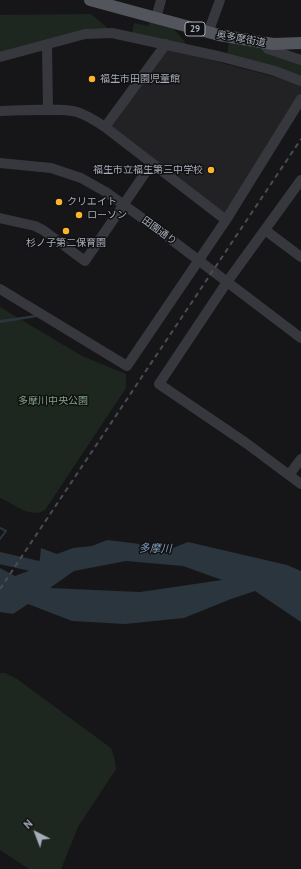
<!DOCTYPE html>
<meta charset="utf-8">
<style>
body{margin:0}
#map{position:relative;width:301px;height:869px;overflow:hidden;background:#161618;font-family:"PT Sans",sans-serif}
canvas{display:block}
.north{position:absolute;left:16px;top:813px;width:40px;height:40px;-webkit-text-stroke:3px #111113;paint-order:stroke;rotate:318deg;font-size:11px;font-weight:700;line-height:16px;text-align:center;color:#a7adb9}
.north::after{content:'';display:block;margin:auto;width:14px;height:18px;background:#a7adb9;clip-path:polygon(50% 0,100% 100%,50% 72%,0 100%)}
</style>
<div id="map">
<canvas width="301" height="869"></canvas>
<div class="north">N</div>
</div>
<script>
const g = document.querySelector('canvas').getContext('2d');
g.lineJoin = 'round';
function fill(path, color) {
  g.fillStyle = color;
  g.fill(path, 'evenodd');
}
function strokePath(path, color, width, dash) {
  g.strokeStyle = color;
  g.lineWidth = width;
  g.lineCap = dash ? 'butt' : 'round';
  g.setLineDash(dash || []);
  g.stroke(path);
}
function write(font, color, halo, rows, align = 'center') {
  g.font = font + ' "PT Sans","Noto Sans JP",sans-serif';
  g.lineWidth = 3;
  g.setLineDash([]);
  g.textBaseline = 'middle';
  g.strokeStyle = halo;
  g.fillStyle = color;
  for (const [text, x, y, turn = 0] of rows) {
    g.save();
    g.translate(x, y);
    g.rotate((+turn || 0) * Math.PI / 180);
    g.textAlign = isNaN(turn) ? turn : align;
    if (halo) g.strokeText(text, 0, 0);
    g.fillText(text, 0, 0);
    g.restore();
  }
}
const built = new Path2D(`
 M 168,49 L 276,77 L 301,86 L 301,94 L 228,212 L 225,213 L 111,127 L 165,51 Z`);
const green = new Path2D(`
 M 91,14 L 111,31 L 0,55 L 0,15 Z
 M 150,22 L 174,29 L 188,46 L 132,33 L 134,23 L 148,26 Z
 M 229,42 L 253,45 L 301,61 L 301,76 L 227,55 Z
 M 0,307 L 82,356 L 126,374 L 126,388 L 45,510 C 28,519 16,504 0,498 Z
 M 0,673 L 5,673 L 17,679 L 111,748 L 115,760 L 116,769 L 78,827 L 61,869 L 29,869 L 0,850 Z`);
const water = new Path2D(`
 M 107,540 L 173,548 L 188,542 L 287,565 L 301,571 L 301,622 L 255,591 L 231,599 L 184,618 L 125,624 L 72,621 L 28,604 L 13,614 L 0,612 L 0,568 L 15,576 L 39,567 L 41,548 L 57,554 L 73,548 L 92,546 ZM 126,561 L 183,566 L 222,580 L 140,592 L 50,588 L 74,571 Z`);
const stream = new Path2D(`
 M 0,321 L 36,316
 M 0,322 L 37,316
 M 0,528 L 6,531 L 0,539`);
const river = new Path2D(`
 M 0,558 L 39,567 L 54,563`);
const minor = new Path2D(`
 M 156,18 L 161,0
 M 208,33 L 220,0
 M 262,42 L 268,49 L 301,60
 M 47,45 L 48,110
 M 0,57 L 85,34 L 112,33 L 222,57 L 275,71 L 301,81
 M 0,111 C 19,111 61,107 77,112 C 87,115 96,121 105,127 L 226,220
 M 105,127 L 166,44
 M 0,163 L 51,168 L 81,178 L 106,192 L 160,231 L 301,338
 M 301,180 L 227,282 L 159,384 L 246,443 L 301,484
 M 0,218 L 35,226 L 43,230 L 85,261 L 152,163
 M 265,230 L 301,257
 M 0,289 L 127,366 L 226,220 L 301,99
 M 289,475 L 301,459`);
const major = new Path2D(`
 M 90,0 L 219,35 L 273,44 L 301,43`);
const rail = new Path2D(`
 M 0,589 L 301,139`);
const markers = [
 [92,79,4,"#fcb42a"],
 [211,170,4,"#fcb42a"],
 [59,202,4,"#fcb42a"],
 [79,215,4,"#fcb42a"],
 [66,231,4,"#fcb42a"]
];
const shields = [
 [195,29,20]
];
const shieldNames = [
 ["29",195,29]
];
const streetNames = [
 ["奥多摩街道",241,39,10],
 ["田園通り",159,231,36]
];
const poiNames = [
 ["福生市田園児童館",100,79],
 ["福生市立福生第三中学校",203,170,"right"],
 ["クリエイト",67,202],
 ["ローソン",87,215],
 ["杉ノ子第二保育園",66,243,"center"]
];
const parkNames = [
 ["多摩川中央公園",53,401]
];
const waterNames = [
 ["多摩川",155,549,1]
];
fill(built, '#222225');
fill(green, '#1e271f');
fill(water, '#2b353d');
strokePath(stream, '#2b353d', 2);
strokePath(river, '#2b353d', 12);
strokePath(minor, '#37383d', 10);
strokePath(major, '#53555d', 12);
strokePath(rail, '#4a4c53', 2, [5, 4]);
for (const [x, y, r, color] of markers) {
  const dot = new Path2D();
  dot.arc(x, y, r, 0, 2 * Math.PI);
  g.fillStyle = color;
  g.fill(dot);
  strokePath(dot, '#111113', 1.5);
}
for (const [x, y, w] of shields) {
  const box = new Path2D();
  box.roundRect(x - w / 2, y - 7, w, 14, 3);
  g.fillStyle = '#111113';
  g.fill(box);
  strokePath(box, '#a7adb9', 1);
}
write('bold 9px', '#a7adb9', null, shieldNames);
write('10px', '#a7adb9', '#111113', streetNames);
write('10px', '#a7adb9', '#111113', poiNames, 'left');
write('10px', '#7da57f', '#111113', parkNames);
write('italic 11px', '#7c9cb6', '#111113', waterNames);
</script>
